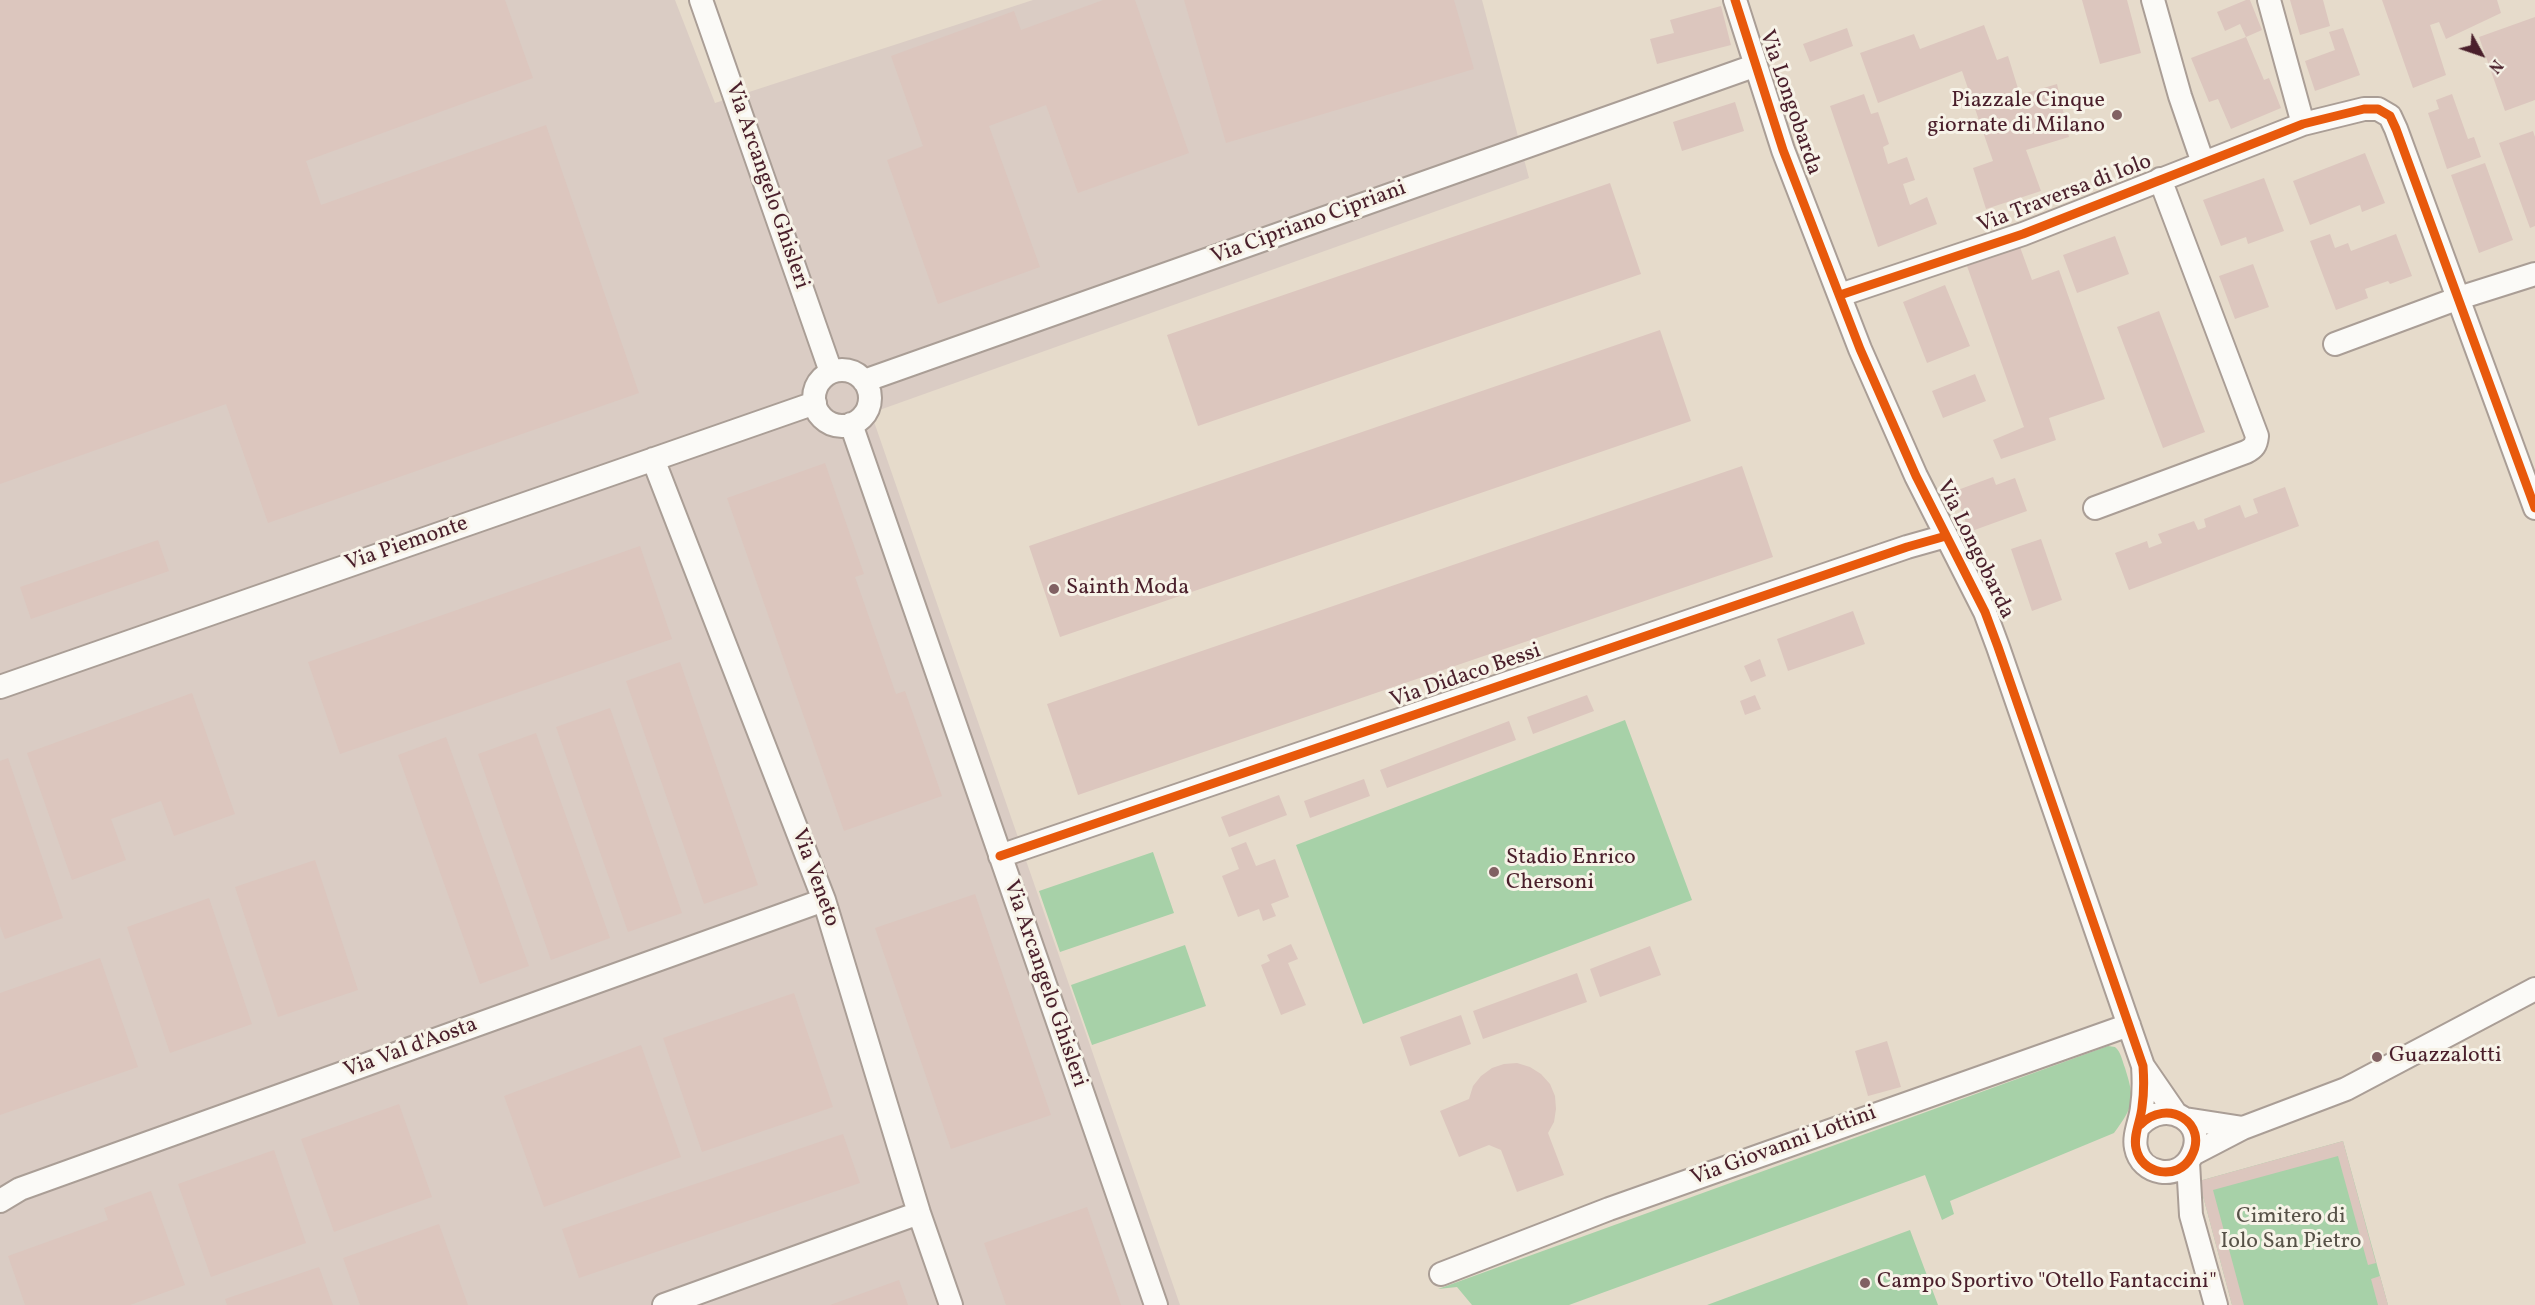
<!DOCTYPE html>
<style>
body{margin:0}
#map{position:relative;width:2535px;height:1305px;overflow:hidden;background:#e6dbcb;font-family:Vollkorn,serif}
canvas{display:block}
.north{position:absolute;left:2451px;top:24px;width:60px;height:60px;-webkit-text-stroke:4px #f7f3e8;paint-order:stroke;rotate:130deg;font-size:16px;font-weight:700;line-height:24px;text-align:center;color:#4a1f2b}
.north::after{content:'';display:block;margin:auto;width:21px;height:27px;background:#4a1f2b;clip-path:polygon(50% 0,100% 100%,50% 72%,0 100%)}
</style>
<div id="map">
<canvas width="2535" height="1305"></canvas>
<div class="north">N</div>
</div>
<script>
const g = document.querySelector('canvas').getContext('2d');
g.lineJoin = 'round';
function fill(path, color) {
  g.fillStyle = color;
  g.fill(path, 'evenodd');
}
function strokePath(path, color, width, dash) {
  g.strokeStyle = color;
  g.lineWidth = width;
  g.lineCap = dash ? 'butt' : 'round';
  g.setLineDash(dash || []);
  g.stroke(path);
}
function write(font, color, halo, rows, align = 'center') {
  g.font = font + ' Vollkorn,serif';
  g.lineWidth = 6;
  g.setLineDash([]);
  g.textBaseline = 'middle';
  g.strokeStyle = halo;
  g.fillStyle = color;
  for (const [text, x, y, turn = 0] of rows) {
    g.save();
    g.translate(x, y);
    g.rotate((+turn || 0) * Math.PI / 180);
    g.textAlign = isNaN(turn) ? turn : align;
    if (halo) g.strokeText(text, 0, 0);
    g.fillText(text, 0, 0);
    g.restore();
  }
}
const industrial = new Path2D(`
 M 0,0 L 675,0 L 715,103 L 1033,0 L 1482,0 L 1529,178 L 871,413 L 1180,1305 L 0,1305 Z`);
const green = new Path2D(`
 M 1625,720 L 1692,900 L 1363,1024 L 1296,845 Z
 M 1153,852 L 1174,913 L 1060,952 L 1039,891 Z
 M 1185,945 L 1206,1006 L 1092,1045 L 1071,985 Z
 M 2108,1046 L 2115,1047 C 2121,1052 2122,1060 2125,1068 C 2135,1100 2134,1106 2114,1133 L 1950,1201 L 1954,1214 L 1942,1220 L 1925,1175 L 1569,1305 L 1472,1305 L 1457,1287 L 1438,1289 Z
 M 2343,1141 L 2388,1305 L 2232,1305 L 2199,1181 Z
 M 1910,1230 L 1938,1305 L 1707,1305 Z`);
const building = new Path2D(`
 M 0,0 L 505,0 L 533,78 L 306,161 L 321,205 L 546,125 L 639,393 L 268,523 L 226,404 L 0,484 Z
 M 1103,0 L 1135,0 L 1189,153 L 1078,193 L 1046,105 L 989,126 L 1040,267 L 938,304 L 887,160 L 923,146 L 891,56 L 1014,11 L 1021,30 Z
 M 1184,0 L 1454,0 L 1474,69 L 1226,143 Z
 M 2082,0 L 2127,0 L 2141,53 L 2100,64 Z
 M 2246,0 L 2250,0 L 2262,30 L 2246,37 L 2240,24 L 2225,31 L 2217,12 Z
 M 2290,0 L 2323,0 L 2330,26 L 2300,35 Z
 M 2382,0 L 2497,0 L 2501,13 L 2446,39 L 2439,22 L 2430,25 L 2446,75 L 2413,88 Z
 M 1721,6 L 1731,45 L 1657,64 L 1650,39 L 1674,33 L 1670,20 Z
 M 2535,17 L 2535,100 L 2505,111 L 2479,37 Z
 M 1984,25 L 1997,60 L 2008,56 L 2020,95 L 2057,84 L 2069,137 L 2026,150 L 2041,191 L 1986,209 L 1973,168 L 1993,161 L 1962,71 L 1878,103 L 1860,53 L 1914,34 L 1920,49 Z
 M 1847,28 L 1853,46 L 1810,62 L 1803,44 Z
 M 2343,28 L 2360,75 L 2315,91 L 2305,61 L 2335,50 L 2329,32 Z
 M 2246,37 L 2264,80 L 2269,78 L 2281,108 L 2231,129 L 2218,99 L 2209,102 L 2191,58 Z
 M 1864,94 L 1871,114 L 1878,112 L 1889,144 L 1883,147 L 1888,164 L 1907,157 L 1915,180 L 1903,184 L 1910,205 L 1927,197 L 1937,224 L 1878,247 L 1830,106 Z
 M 2452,94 L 2468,139 L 2474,137 L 2481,157 L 2447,169 L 2428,113 L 2439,109 L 2436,100 Z
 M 1735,102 L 1744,131 L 1682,151 L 1673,122 Z
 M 2533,131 L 2535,137 L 2535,226 L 2530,228 L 2499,143 Z
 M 2365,153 L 2385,203 L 2362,212 L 2360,205 L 2310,225 L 2293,181 Z
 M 2485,163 L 2513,240 L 2479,253 L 2451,175 Z
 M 2264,178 L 2284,231 L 2248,244 L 2246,237 L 2221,246 L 2203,200 Z
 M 1610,183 L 1641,274 L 1198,426 L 1167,335 Z
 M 2330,234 L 2335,248 L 2348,243 L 2351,251 L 2396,234 L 2412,276 L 2390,284 L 2388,281 L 2365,289 L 2368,298 L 2336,310 L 2310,241 Z
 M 2115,236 L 2129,274 L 2077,293 L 2063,255 Z
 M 2020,247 L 2032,280 L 2059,270 L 2105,399 L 2049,418 L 2056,440 L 2001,459 L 1993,440 L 2024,427 L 1967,266 Z
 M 2253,264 L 2269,307 L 2235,319 L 2219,276 Z
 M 1945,285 L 1970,346 L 1927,363 L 1903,302 Z
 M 2159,311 L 2205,432 L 2163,448 L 2117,327 Z
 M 1660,330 L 1691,421 L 1060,637 L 1029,546 Z
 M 1975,374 L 1986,401 L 1943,418 L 1932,391 Z
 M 825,463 L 864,574 L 855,577 L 896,694 L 905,691 L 942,796 L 844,831 L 727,498 Z
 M 1742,466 L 1773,557 L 1078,795 L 1047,704 Z
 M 1993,477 L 1996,485 L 2015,478 L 2027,511 L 1969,532 L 1955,491 Z
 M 2285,487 L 2299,526 L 2129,590 L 2115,553 L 2147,541 L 2149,548 L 2162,543 L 2158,534 L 2194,521 L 2198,530 L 2206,527 L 2204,519 L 2240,505 L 2245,518 L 2258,513 L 2253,499 Z
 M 2041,539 L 2062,600 L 2032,611 L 2011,549 Z
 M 158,540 L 169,571 L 31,619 L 20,587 Z
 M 640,546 L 672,639 L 340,754 L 308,662 Z
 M 1853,611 L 1865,644 L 1788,671 L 1777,639 Z
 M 1760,659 L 1766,676 L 1751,682 L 1744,666 Z
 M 680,662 L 758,885 L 704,904 L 626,681 Z
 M 192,693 L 235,814 L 174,836 L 161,801 L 111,819 L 126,860 L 72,880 L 27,753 Z
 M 1587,695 L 1594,711 L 1533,734 L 1527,717 Z
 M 1755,695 L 1761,709 L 1745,715 L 1740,701 Z
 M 610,708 L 682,913 L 628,932 L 556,727 Z
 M 1509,721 L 1516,740 L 1387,788 L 1380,770 Z
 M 536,733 L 610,938 L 551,960 L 478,754 Z
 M 446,737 L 529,966 L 480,984 L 398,755 Z
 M 8,758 L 63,918 L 5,939 L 0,926 L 0,761 Z
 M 1364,779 L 1370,796 L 1310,818 L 1304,801 Z
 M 1279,795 L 1287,815 L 1229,837 L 1221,817 Z
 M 1246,842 L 1256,866 L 1275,859 L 1289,897 L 1271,904 L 1276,916 L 1263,921 L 1259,909 L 1238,917 L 1222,876 L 1239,869 L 1231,848 Z
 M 315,860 L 358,990 L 278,1017 L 235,887 Z
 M 975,894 L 1051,1115 L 951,1149 L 875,928 Z
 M 209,898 L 252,1024 L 170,1053 L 127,927 Z
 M 1291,944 L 1298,959 L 1288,963 L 1306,1005 L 1281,1015 L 1261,965 L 1270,961 L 1267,955 Z
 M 1650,946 L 1661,975 L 1600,997 L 1590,969 Z
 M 100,958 L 138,1067 L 0,1115 L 0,993 Z
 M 1577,973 L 1587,1002 L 1483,1039 L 1473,1011 Z
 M 794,993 L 833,1107 L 702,1152 L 663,1038 Z
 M 1461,1015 L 1471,1044 L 1410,1066 L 1400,1037 Z
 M 1887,1041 L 1901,1087 L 1868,1096 L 1855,1051 Z
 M 641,1045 L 681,1157 L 544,1207 L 504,1096 Z
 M 1517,1063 L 1530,1067 L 1541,1074 L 1550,1084 L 1555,1096 L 1556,1109 L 1554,1122 L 1548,1133 L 1564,1175 L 1517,1192 L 1501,1150 L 1489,1145 L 1459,1157 L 1440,1111 L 1469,1099 L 1473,1086 L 1481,1076 L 1492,1068 L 1504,1064 Z
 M 399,1104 L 432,1197 L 334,1232 L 301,1139 Z
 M 843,1134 L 860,1183 L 579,1278 L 562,1229 Z
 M 2343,1141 L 2376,1263 L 2368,1265 L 2338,1156 L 2213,1190 L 2244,1305 L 2232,1305 L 2199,1181 Z
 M 274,1150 L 306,1243 L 211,1277 L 178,1184 Z
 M 151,1191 L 185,1285 L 130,1305 L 25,1305 L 8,1256 L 108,1220 L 104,1208 Z
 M 1087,1207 L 1121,1305 L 1006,1305 L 984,1243 Z
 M 439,1224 L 468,1305 L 360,1305 L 343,1258 Z
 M 319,1267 L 333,1305 L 227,1305 L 225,1299 Z
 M 2380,1276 L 2388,1305 L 2378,1305 L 2371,1279 Z
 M 899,1280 L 908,1305 L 830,1305 Z`);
const minor = new Path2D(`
 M 701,0 L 831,372
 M 1735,0 L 1783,150 L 1860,349 L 1916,476 L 1985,612 L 1998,647 L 2143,1066 C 2144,1080 2144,1094 2142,1107 C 2141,1120 2133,1135 2136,1148 C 2141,1175 2178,1181 2191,1157 C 2210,1123 2167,1097 2140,1125
 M 2153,0 L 2180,96 L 2203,163
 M 2269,0 L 2303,124
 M 1840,295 L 2023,234 L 2303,124 L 2364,109 L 2378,109 L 2390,116 L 2396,129 L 2535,508
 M 2335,344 L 2459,298 L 2535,274
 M814 398a28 28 0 1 1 56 0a28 28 0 1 1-56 0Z
 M 864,381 L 1754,66
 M 851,424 L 1156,1305
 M 653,459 L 824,900 L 919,1213 L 951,1305
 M 2095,508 L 2246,452 C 2254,448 2256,445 2257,436 L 2160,179
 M 0,687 L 815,403
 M 1000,856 L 1907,547 L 1946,536
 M 2143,1066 L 2176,1114
 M 2185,1119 L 2243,1128
 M 2193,1154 L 2243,1128 L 2346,1089 L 2535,989
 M 2188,1162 L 2191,1215 L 2216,1305
 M 0,1201 L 20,1189 L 824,900
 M 1441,1274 L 1609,1209 L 2129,1025
 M 664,1305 L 919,1213`);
const cycleway = new Path2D(`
 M 1735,0 L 1783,150 L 1860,349 L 1916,476 L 1985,612 L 1998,647 L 2143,1066 C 2144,1080 2144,1094 2142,1107 C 2141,1120 2133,1135 2136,1148 C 2141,1175 2178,1181 2191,1157 C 2210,1123 2167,1097 2140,1125
 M 1840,295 L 2023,234 L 2303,124 L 2364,109 L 2378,109 L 2390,116 L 2396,129 L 2535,508
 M 1000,856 L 1907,547 L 1946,536`);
const markers = [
 [2117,115,6,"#816163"],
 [1054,589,6,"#816163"],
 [1494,872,6,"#816163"],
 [2377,1057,6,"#816163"],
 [1865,1283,6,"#816163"]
];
const poiNames = [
 ["Piazzale Cinque",2105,102,"right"],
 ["giornate di Milano",2105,127,"right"],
 ["Sainth Moda",1066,589],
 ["Stadio Enrico",1506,859],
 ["Chersoni",1506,884],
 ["Guazzalotti",2389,1057],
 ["Campo Sportivo \"Otello Fantaccini\"",1877,1283]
];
const streetNames = [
 ["Via Longobarda",1789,103,71],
 ["Via Arcangelo Ghisleri",766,186,71],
 ["Via Traversa di Iolo",2065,195,-21],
 ["Via Cipriano Cipriani",1309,224,-20],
 ["Via Piemonte",407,545,-19],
 ["Via Longobarda",1974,550,64],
 ["Via Didaco Bessi",1466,677,-19],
 ["Via Veneto",814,878,70],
 ["Via Arcangelo Ghisleri",1044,984,71],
 ["Via Val d'Aosta",411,1049,-20],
 ["Via Giovanni Lottini",1784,1147,-20]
];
const parkNames = [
 ["Cimitero di",2291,1218],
 ["Iolo San Pietro",2291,1243]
];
fill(industrial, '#daccc4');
fill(green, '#a7d1a8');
fill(building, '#dcc6be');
strokePath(minor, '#aa9e96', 26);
strokePath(minor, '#fbfaf7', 22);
strokePath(cycleway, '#e8590c', 9);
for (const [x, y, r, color] of markers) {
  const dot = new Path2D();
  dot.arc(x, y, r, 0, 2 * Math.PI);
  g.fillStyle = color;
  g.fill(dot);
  strokePath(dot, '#f7f3e8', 2);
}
write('22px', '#4a1f2b', '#f7f3e8', poiNames, 'left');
write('22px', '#4a1f2b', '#f7f3e8', streetNames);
write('22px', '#575248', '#f7f3e8', parkNames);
</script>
